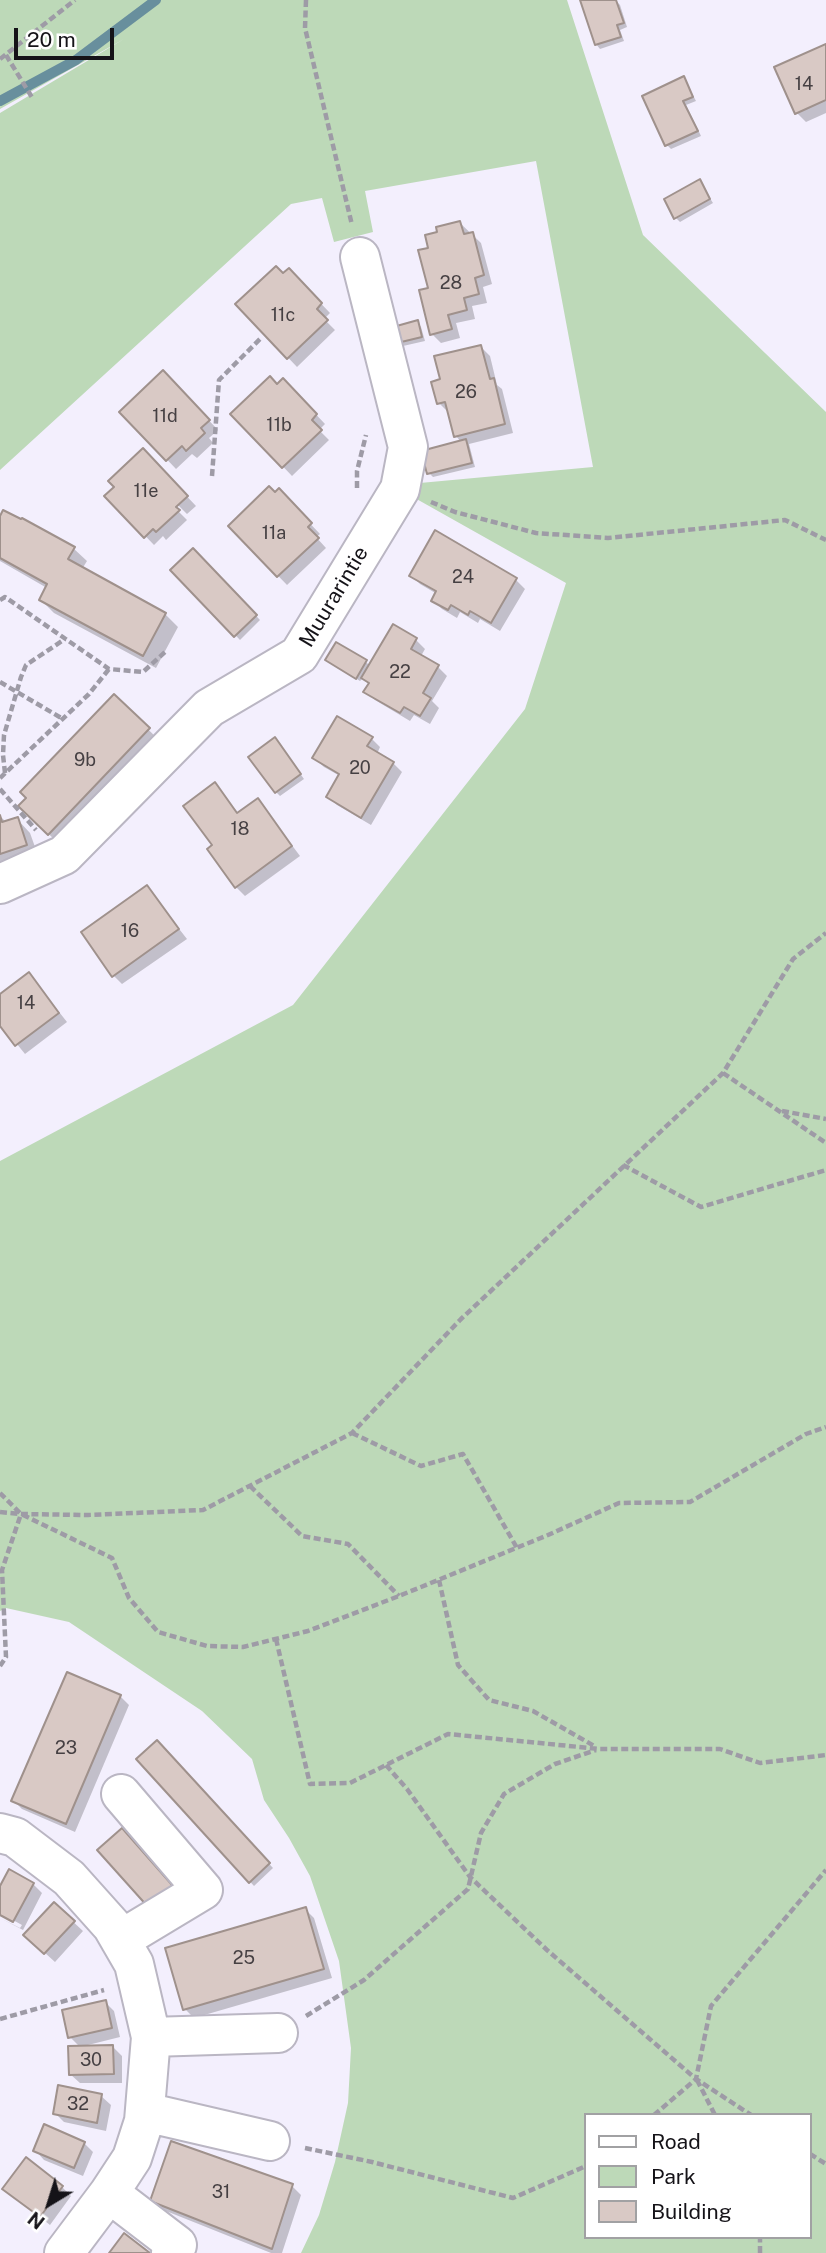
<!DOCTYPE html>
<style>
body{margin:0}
#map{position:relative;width:826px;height:2253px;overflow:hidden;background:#f3effd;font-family:"Public Sans",sans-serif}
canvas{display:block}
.legend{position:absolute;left:584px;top:2113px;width:228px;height:126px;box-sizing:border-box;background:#fff;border:2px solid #a1a1a3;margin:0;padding:9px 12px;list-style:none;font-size:21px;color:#151318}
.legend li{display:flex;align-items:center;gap:14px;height:35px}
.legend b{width:35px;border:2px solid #a1a1a3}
.north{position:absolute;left:14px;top:2169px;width:70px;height:70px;-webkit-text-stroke:5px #fff;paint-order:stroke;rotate:218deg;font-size:19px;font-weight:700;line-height:28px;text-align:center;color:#151318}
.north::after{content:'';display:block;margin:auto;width:24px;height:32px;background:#151318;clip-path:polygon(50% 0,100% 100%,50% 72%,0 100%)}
.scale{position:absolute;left:14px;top:28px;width:100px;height:32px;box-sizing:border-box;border:4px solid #151318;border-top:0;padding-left:9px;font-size:21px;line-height:24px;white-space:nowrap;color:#151318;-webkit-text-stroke:5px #fff;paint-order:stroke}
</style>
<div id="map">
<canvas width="826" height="2253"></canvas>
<ul class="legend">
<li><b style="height:9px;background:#fff"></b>Road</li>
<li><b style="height:19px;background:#bdd9b8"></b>Park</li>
<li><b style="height:19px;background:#d9c9c5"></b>Building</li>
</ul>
<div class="north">N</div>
<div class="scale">20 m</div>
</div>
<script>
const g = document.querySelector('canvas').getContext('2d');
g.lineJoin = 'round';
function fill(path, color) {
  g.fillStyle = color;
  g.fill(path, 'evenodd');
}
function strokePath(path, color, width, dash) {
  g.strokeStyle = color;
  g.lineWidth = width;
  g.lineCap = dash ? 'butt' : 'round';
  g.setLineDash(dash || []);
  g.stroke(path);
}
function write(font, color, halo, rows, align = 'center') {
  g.font = font + ' "Public Sans",sans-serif';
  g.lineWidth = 5;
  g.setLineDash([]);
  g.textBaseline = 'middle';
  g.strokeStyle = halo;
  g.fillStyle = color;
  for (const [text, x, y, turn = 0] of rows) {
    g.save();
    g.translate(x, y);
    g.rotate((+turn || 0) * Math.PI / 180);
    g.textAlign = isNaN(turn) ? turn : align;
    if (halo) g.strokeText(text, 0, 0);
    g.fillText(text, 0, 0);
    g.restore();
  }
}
const green = new Path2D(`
 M 0,0 L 567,0 L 643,235 L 826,412 L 826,2253 L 301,2253 L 319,2215 L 335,2162 L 348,2103 L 351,2048 L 339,1961 L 310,1876 L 289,1838 L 264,1800 L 252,1759 L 202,1711 L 69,1622 L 6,1608 L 0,1611 L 0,1161 L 293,1005 L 525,709 L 566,583 L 413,497 L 420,483 L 593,467 L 536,161 L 365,191 L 373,232 L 334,242 L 322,198 L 291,204 L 0,470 L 0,113 L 124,39 L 0,109 ZM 586,2115 L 810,2115 L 810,2237 L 586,2237 Z`);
const shadow = new Path2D(`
 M 582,0 L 616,1 L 620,5 L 627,27 L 620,30 L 624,41 L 600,49 L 596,44 Z
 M 826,46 L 826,113 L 806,122 L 797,113 Z
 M 684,78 L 696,101 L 686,105 L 701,136 L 671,149 L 667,145 L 644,96 Z
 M 699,181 L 713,203 L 680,222 L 676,218 Z
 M 460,223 L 481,243 L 492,284 L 483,287 L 487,303 L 472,306 L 475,319 L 456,323 L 460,338 L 441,343 L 432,334 L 430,249 Z
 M 289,270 L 330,313 L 324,319 L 335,330 L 297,367 L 237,304 Z
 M 417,322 L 421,327 L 425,341 L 403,346 L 399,342 Z
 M 481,347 L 490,356 L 497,385 L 502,389 L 513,433 L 469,444 L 475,467 L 433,477 L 429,473 L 461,442 L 456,436 L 448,412 L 439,403 L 442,381 Z
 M 163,372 L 218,430 L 209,438 L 213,443 L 197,458 L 192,454 L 176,469 L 122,412 Z
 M 278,386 L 292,389 L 325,424 L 319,430 L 329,440 L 292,476 L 233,414 Z
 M 143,450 L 196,506 L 187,514 L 172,499 L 169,502 L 187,520 L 166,540 L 163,536 L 154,545 L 107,496 Z
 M 279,491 L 320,534 L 316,537 L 326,548 L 287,585 L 230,526 Z
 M 0,519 L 73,548 L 87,561 L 82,569 L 165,614 L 178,627 L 156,668 L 54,613 L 41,600 L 47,588 L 0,561 Z
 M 193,550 L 260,620 L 240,640 L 173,570 Z
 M 411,575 L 516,580 L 525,589 L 500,631 L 480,619 L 478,623 L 460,612 L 457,618 L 442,609 L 433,600 L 437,594 L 420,584 Z
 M 393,626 L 416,640 L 425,649 L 421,656 L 438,667 L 447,676 L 432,701 L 439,708 L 430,724 L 414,715 L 410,721 L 375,700 L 366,691 L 370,685 L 363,678 L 360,681 L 327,660 L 365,661 L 370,666 Z
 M 114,696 L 162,743 L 62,847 L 20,806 Z
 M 371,738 L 380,747 L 377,754 L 393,763 L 402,772 L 371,825 L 337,805 L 328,796 L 340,776 L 324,767 L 314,758 Z
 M 279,744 L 304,779 L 280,796 L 276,792 Z
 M 215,785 L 239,814 L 258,800 L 300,856 L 245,896 L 236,887 L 214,845 Z
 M 0,816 L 7,823 L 17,819 L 30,833 L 39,858 L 0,866 Z
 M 147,888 L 187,939 L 122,984 L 113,975 Z
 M 29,974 L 67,1022 L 25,1054 L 0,1023 L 0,996 Z
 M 120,1696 L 129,1705 L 75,1832 L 22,1809 L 13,1800 Z
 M 157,1743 L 273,1868 L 254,1886 L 139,1760 Z
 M 33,1884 L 42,1893 L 23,1930 L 0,1918 L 20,1928 L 22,1925 L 0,1913 L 0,1889 Z
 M 54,1904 L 83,1931 L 55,1962 L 34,1943 Z
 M 305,1909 L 314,1918 L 332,1978 L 194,2018 L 185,2009 Z
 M 105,2002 L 114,2011 L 120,2037 L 80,2047 L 70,2037 Z
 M 113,2047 L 122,2056 L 122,2083 L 80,2083 L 70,2074 Z
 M 101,2096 L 111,2105 L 106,2131 L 64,2122 L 55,2113 Z
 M 84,2143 L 93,2152 L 83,2176 L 44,2160 L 35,2150 Z
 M 292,2186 L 301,2195 L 282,2253 L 271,2253 L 161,2209 L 152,2200 Z
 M 62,2187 L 71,2196 L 50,2225 L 4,2189 Z`);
const stream = new Path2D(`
 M 0,101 L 76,60 L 156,0`);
const building = new Path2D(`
 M 580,0 L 616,0 L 624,23 L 617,25 L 621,37 L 595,45 Z
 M 826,44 L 826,100 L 795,114 L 774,67 Z
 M 684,76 L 693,97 L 683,101 L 698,131 L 665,146 L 642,96 Z
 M 700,179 L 710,199 L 674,219 L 664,199 Z
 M 460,221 L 464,234 L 473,232 L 484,275 L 475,278 L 479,294 L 464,298 L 467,310 L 448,315 L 452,329 L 430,335 L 419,290 L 428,288 L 418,250 L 428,248 L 425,235 L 437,232 L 436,227 Z
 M 276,266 L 283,273 L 289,268 L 322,303 L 317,309 L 328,320 L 287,359 L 235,304 Z
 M 418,320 L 422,337 L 397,343 L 393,327 Z
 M 481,345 L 490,379 L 494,378 L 505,424 L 454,437 L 445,402 L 437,404 L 431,382 L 440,379 L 434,356 Z
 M 163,370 L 210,420 L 201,428 L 205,433 L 186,451 L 182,446 L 166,461 L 119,412 Z
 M 270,376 L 277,384 L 283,378 L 317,414 L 312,420 L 322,430 L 282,468 L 230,414 Z
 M 466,439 L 472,463 L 427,474 L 421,451 Z
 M 143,448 L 188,496 L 176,507 L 180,510 L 156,532 L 153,529 L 144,538 L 104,496 L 114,487 L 108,481 Z
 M 269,486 L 275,492 L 279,488 L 312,523 L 308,527 L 319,538 L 277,577 L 228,526 Z
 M 3,510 L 21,519 L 22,518 L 75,547 L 68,559 L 166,613 L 143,656 L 39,600 L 47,584 L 0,558 L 0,516 Z
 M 435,530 L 517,578 L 491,623 L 470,611 L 468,615 L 451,605 L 448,610 L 431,601 L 436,591 L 409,576 Z
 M 193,548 L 257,615 L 234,637 L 170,570 Z
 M 393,624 L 417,638 L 411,649 L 439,665 L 423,693 L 431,698 L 420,716 L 404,707 L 400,713 L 363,692 L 369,683 L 361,678 Z
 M 336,642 L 367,660 L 356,679 L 325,660 Z
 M 114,694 L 150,728 L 48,835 L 18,806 L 26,798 L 20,792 Z
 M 337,716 L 373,737 L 367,746 L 394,762 L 361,818 L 326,797 L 339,774 L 312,758 Z
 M 275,737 L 301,774 L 275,793 L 248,757 Z
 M 215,782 L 237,813 L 258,798 L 292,846 L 235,888 L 207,849 L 212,845 L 183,806 Z
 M 0,815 L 2,822 L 18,817 L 27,845 L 0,854 Z
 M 147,885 L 179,929 L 112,977 L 81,932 Z
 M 29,972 L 59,1013 L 15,1046 L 0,1026 L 0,994 Z
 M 67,1672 L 121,1695 L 66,1824 L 11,1801 Z
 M 157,1740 L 270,1863 L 249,1883 L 136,1759 Z
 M 122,1828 L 173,1886 L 149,1908 L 97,1850 Z
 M 9,1869 L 34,1883 L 13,1922 L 0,1915 L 0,1886 Z
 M 54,1902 L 75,1921 L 44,1954 L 23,1935 Z
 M 306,1907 L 324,1969 L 183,2010 L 165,1948 Z
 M 106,2000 L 112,2028 L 68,2038 L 62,2010 Z
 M 113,2045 L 114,2074 L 69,2075 L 68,2046 Z
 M 58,2085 L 102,2094 L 97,2123 L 53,2114 Z
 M 44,2124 L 85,2142 L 74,2168 L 33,2151 Z
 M 171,2141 L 293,2184 L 272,2249 L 150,2201 Z
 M 26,2157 L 63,2186 L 40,2217 L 2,2189 Z
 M 124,2233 L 150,2253 L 109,2253 Z`);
const path = new Path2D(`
 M 306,0 L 305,28 L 352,225
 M 6,55 L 33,99
 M 0,59 L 75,0
 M 212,476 L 219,380 L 262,337
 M 357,488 L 357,471 L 366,435
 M 431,502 L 455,512 L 536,533 L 608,538 L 785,520 L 826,540
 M 0,600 L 5,597 L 109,669 L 143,672 L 165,652
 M 0,682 L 63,719
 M 5,773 L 3,755 L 4,735 L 21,677 L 26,665 L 65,639
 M 0,778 L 89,694 L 109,669
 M 0,789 L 36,830
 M 723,1073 L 826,1143
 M 782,1111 L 826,1119
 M 623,1165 L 701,1207 L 826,1170
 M 352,1433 L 421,1466 L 463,1454 L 517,1548
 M 250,1486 L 302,1536 L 348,1544 L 399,1596
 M 0,1493 L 21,1514 L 112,1558 L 129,1598 L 158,1632 L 207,1646 L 243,1647 L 308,1631 L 399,1596 L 548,1535 L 619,1503 L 690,1502 L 806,1434 L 826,1427
 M 0,1512 L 21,1514 L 88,1515 L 203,1510 L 352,1433 L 461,1319 L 723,1073 L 793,959 L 826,933
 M 439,1580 L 458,1665 L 489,1700 L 533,1711 L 596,1747
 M 276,1639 L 310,1784 L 350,1783 L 448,1734 L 600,1749 L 720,1749 L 760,1763 L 826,1755
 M 0,1666 L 6,1657 L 2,1570 L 21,1514
 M 386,1765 L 407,1789 L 470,1877 L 547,1950 L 696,2079 L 751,2115
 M 306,2016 L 364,1980 L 468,1889 L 481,1833 L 504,1794 L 555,1764 L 596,1750
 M 0,2019 L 104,1990
 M 697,2080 L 715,2115
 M 654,2115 L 696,2079 L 711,2006 L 826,1870
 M 305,2148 L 372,2162 L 513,2198 L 586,2166
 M 810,2154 L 826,2164
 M 760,2253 L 760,2237`);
const minor = new Path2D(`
 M 0,884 L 64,855 L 209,708 L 299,655 L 400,489 L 408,447 L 360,257
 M 0,1833 L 15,1837 L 69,1878 L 112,1926 L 134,1964 L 151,2037 L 144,2121 L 132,2158 L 109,2193 L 64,2253
 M 120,1940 L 203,1890 L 121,1794
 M 151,2037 L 278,2033
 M 145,2112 L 270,2141
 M 109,2193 L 177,2245 L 171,2253`);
const numberNames = [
 ["14",804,84],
 ["28",451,283],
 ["11c",283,315],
 ["26",466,392],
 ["11d",165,416],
 ["11b",279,425],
 ["11e",146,491],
 ["11a",274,533],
 ["24",463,577],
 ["22",400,672],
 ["9b",85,760],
 ["20",360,768],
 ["18",240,829],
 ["16",130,931],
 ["14",26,1003],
 ["23",66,1748],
 ["25",244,1958],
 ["30",91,2060],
 ["32",78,2104],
 ["31",221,2192]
];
const streetNames = [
 ["Muurarintie",334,597,-59]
];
fill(green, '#bdd9b8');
fill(shadow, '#0003');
strokePath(stream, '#688f9d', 10);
fill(building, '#d9c9c5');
strokePath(building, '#9f918c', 2);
strokePath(minor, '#bab6c3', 42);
strokePath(path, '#9e9ba6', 4.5, [7, 3.5]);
strokePath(minor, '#fff', 38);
write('18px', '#464043', null, numberNames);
write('21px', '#151318', '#fff', streetNames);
</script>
